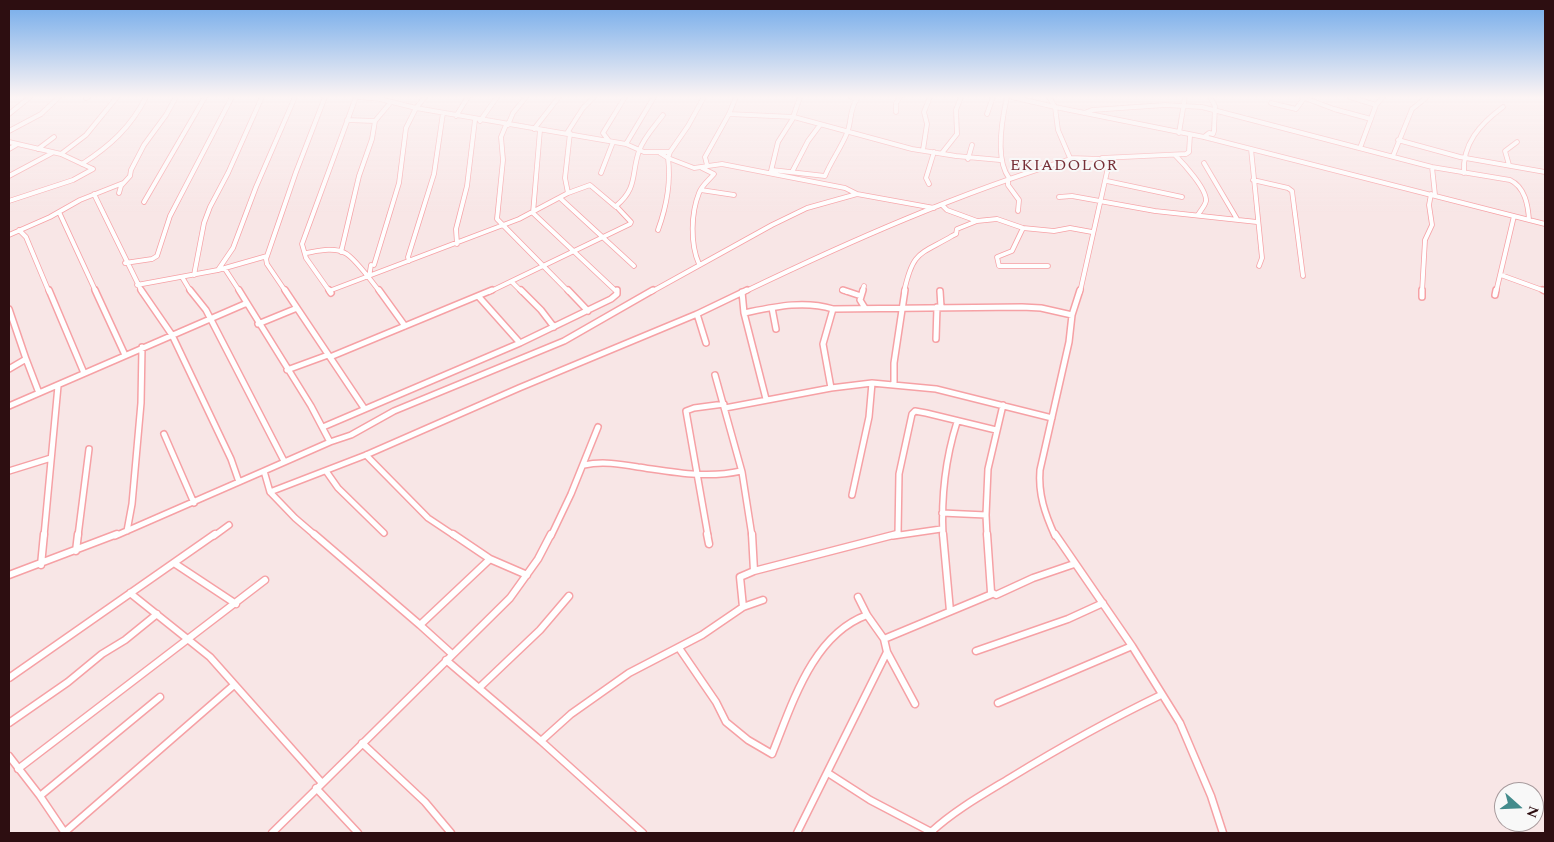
<!DOCTYPE html>
<style>
body{margin:0}
#map{position:relative;width:1554px;height:842px;overflow:hidden;background:#f8e6e6;font-family:Spectral,serif}
canvas{display:block}
.frame{position:absolute;inset:0;border:10px solid #2d0e11;pointer-events:none}
.north{position:absolute;left:1494px;top:782px;width:50px;height:50px;box-sizing:border-box;background:#f8f8f8;border:1px solid #a79a9c;border-radius:50%;rotate:110deg;font-size:14px;font-weight:700;line-height:20px;text-align:center;color:#2d0e11}
.north::after{content:'';display:block;margin:auto;width:18px;height:22px;background:#438b8c;clip-path:polygon(50% 0,100% 100%,50% 72%,0 100%)}
</style>
<div id="map">
<canvas width="1554" height="842"></canvas>
<div class="frame"></div>
<div class="north">N</div>
</div>
<script>
const g = document.querySelector('canvas').getContext('2d');
g.lineJoin = 'round';
function strokePath(path, color, width, dash) {
  g.strokeStyle = color;
  g.lineWidth = width;
  g.lineCap = dash ? 'butt' : 'round';
  g.setLineDash(dash || []);
  g.stroke(path);
}
function write(font, color, halo, rows, align = 'center') {
  g.font = font + ' Spectral,serif';
  g.lineWidth = 4;
  g.setLineDash([]);
  g.textBaseline = 'middle';
  g.strokeStyle = halo;
  g.fillStyle = color;
  for (const [text, x, y, turn = 0] of rows) {
    g.save();
    g.translate(x, y);
    g.rotate((+turn || 0) * Math.PI / 180);
    g.textAlign = isNaN(turn) ? turn : align;
    if (halo) g.strokeText(text, 0, 0);
    g.fillText(text, 0, 0);
    g.restore();
  }
}
const minorFar2 = new Path2D(`
 M 359,97 L 380,99 L 416,108 L 406,128 L 399,183 L 374,265
 M 425,97 L 416,108 L 626,144 L 654,97
 M 1007,97 C 1002,119 995,159 1009,178
 M 1012,97 L 1055,107 L 1058,130 L 1070,158 L 1099,159 L 1109,163 L 1080,292
 M 1049,97 L 1055,107 L 1204,137 L 1545,224
 M 1302,97 L 1334,109 L 1371,119
 M 1350,97 L 1376,105
 M 86,98 L 88,97
 M 1271,103 L 1296,109 L 1305,97
 M 896,112 L 896,103 L 900,97
 M 1084,113 L 1092,110 L 1165,105 L 1202,107 L 1432,167 L 1510,180 C 1525,187 1528,205 1529,220
 M 9,114 L 30,97
 M 729,114 L 794,117 L 912,149 L 956,156 L 1000,160
 M 987,114 L 993,97
 M 456,116 L 468,97
 M 347,120 L 375,121
 M 480,121 L 497,97
 M 506,125 L 501,137 L 503,160 L 497,219 L 569,292
 M 508,125 L 513,113 L 526,97
 M 534,129 L 559,97
 M 540,130 L 533,213 L 617,292
 M 9,131 L 41,114 L 59,97
 M 567,133 L 583,108 L 594,97
 M 1179,133 L 1185,97
 M 1204,137 L 1209,133 L 1213,134 L 1214,131 L 1215,106 L 1210,97
 M 1398,140 L 1460,157 L 1545,172
 M 609,141 L 603,133 L 625,97
 M 9,142 L 61,154 L 93,169
 M 626,144 L 644,152 L 670,152 L 688,126 L 704,97
 M 1360,148 L 1376,105 L 1383,97
 M 9,149 L 16,145
 M 38,149 L 54,137
 M 1251,149 L 1262,258 L 1259,266
 M 923,150 L 927,124 L 924,112 L 930,97
 M 942,153 L 957,134 L 956,110 L 961,97
 M 61,154 L 86,135 L 117,97
 M 1175,155 C 1183,163 1207,189 1206,201 C 1205,206 1200,211 1198,215
 M 1393,156 L 1412,109 L 1427,97
 M 1102,158 L 1186,154 L 1189,152 L 1190,135
 M 968,159 L 972,145
 M 1204,163 L 1237,219
 M 82,164 C 110,146 131,127 146,97
 M 707,165 L 705,157 L 729,114 L 736,97
 M 1509,165 L 1505,151 L 1517,142
 M 1432,167 L 1435,195
 M 772,170 L 825,176 C 831,161 841,148 847,133 C 852,121 849,110 857,99 L 851,97
 M 771,171 L 778,142 L 792,120 L 800,97
 M 792,172 L 808,141 L 820,125
 M 601,173 L 613,142
 M 1464,173 C 1462,144 1480,124 1503,107
 M 9,176 L 52,153
 M 1008,179 L 1008,185 L 1019,200 L 1018,211
 M 1253,180 L 1288,188 L 1292,191 L 1303,276
 M 1107,181 L 1182,197
 M 929,184 L 926,178 L 934,152
 M 701,190 L 734,195
 M 119,193 L 121,186 L 130,176 L 131,170 L 144,145 L 166,115 L 176,97
 M 568,193 L 565,178 L 570,133
 M 94,194 L 142,292
 M 857,194 L 934,208
 M 1059,197 L 1072,196 L 1155,211 L 1257,222
 M 560,198 L 634,266
 M 9,201 L 73,180 L 93,169
 M 144,202 L 205,97
 M 943,206 L 947,210 L 977,221
 M 59,212 L 96,292
 M 1023,228 L 1012,251 L 997,257 L 999,266 L 1048,266
 M 19,230 L 26,237 L 49,292
 M 658,230 C 666,208 671,181 668,158 L 660,153
 M 9,235 L 50,217 L 80,200 L 123,183
 M 457,244 L 456,229 L 467,186 L 475,120
 M 341,252 L 359,176 L 372,139 L 375,121 L 391,102
 M 306,253 C 318,251 334,247 345,253 C 354,257 373,283 380,292
 M 409,261 L 408,257 L 434,174 L 443,113
 M 125,263 L 152,259 L 157,256 L 170,216 L 232,97
 M 699,264 C 690,244 691,213 699,193 C 702,185 709,180 714,174 L 702,168
 M 225,269 L 240,292
 M 218,270 L 233,248 L 256,187 L 295,97
 M 194,275 L 204,223 L 210,207 L 228,173 L 262,97
 M 1501,275 L 1545,291
 M 182,277 L 191,292
 M 369,277 L 371,265
 M 512,282 L 522,292
 M 137,285 L 218,270 L 267,256
 M 842,290 L 847,292
 M 329,291 L 519,219 L 568,193 L 590,185 L 616,207
 M 286,292 L 267,264 L 266,259 L 296,172 L 325,97
 M 330,292 L 306,258 L 302,244 L 356,97
 M 489,292 L 630,224 L 631,222 L 616,206 C 638,188 631,174 639,151 C 644,137 655,126 663,115
 M 651,292 L 772,225 L 807,208 L 857,194 L 845,188 L 722,164 L 694,168 L 668,158 L 670,152
 M 744,292 C 850,241 959,193 1071,159
 M 862,292 L 864,286
 M 904,292 C 913,250 920,255 952,236 L 956,234 L 957,229 L 977,221 L 997,219 L 1023,228 L 1054,231 L 1070,228 L 1092,232
 M 1422,292 L 1425,240 L 1432,225 L 1429,205 L 1431,194
 M 1496,292 L 1514,216`);
const minorFar1 = new Path2D(`
 M 49,290 L 84,373
 M 95,290 L 125,355
 M 141,290 L 172,335 L 231,459 L 239,482
 M 190,290 L 206,310 L 284,461
 M 285,290 L 364,408
 M 329,290 L 331,293
 M 379,290 L 405,326
 M 521,290 L 541,310 L 554,327
 M 568,290 L 588,311
 M 843,290 L 861,296
 M 863,290 L 860,300 L 865,308
 M 1543,290 L 1545,291
 M 940,291 L 941,307
 M 742,292 L 744,313 L 766,399
 M 1495,295 L 1496,290
 M 1422,297 L 1422,290
 M 247,303 L 311,406 L 330,442 L 264,471
 M 772,308 L 776,329
 M 9,309 L 26,359 L 9,369
 M 744,313 C 774,307 803,300 833,309 L 1022,307 L 1041,308 L 1072,315
 M 697,314 L 706,343
 M 258,324 L 297,308
 M 936,339 L 937,307
 M 520,343 L 611,299 L 617,294 L 617,290
 M 330,357 L 492,290
 M 26,359 L 39,393
 M 287,370 L 328,355
 M 715,375 L 742,472 L 752,536
 M 894,384 L 894,363 L 905,290
 M 831,388 L 823,344 L 833,309
 M 9,406 L 247,303 L 239,290
 M 725,408 L 831,388 L 872,383 L 936,389 L 1052,418
 M 323,427 L 520,343 L 479,297
 M 164,434 L 194,503
 M 330,442 L 351,435 L 394,411 L 564,341 L 653,290
 M 366,455 L 428,518 L 455,536
 M 584,465 C 602,461 620,464 638,467 C 673,472 706,479 741,471
 M 9,471 L 51,458
 M 326,471 L 338,488 L 384,533
 M 270,492 L 295,518 L 316,536
 M 852,495 L 869,417 L 872,383
 M 942,513 L 986,515
 M 127,531 L 132,504 L 141,403 L 142,347
 M 898,534 L 899,474 L 912,414 L 915,411 L 926,413 L 996,430
 M 44,536 L 58,386
 M 78,536 L 89,449
 M 115,536 L 264,471 L 270,492 L 366,455 L 519,388 L 697,314 L 747,290
 M 214,536 L 229,525
 M 551,536 L 571,494 L 598,427
 M 708,536 L 686,411 L 694,408 L 724,404
 M 893,536 L 941,529
 M 943,536 C 941,496 945,460 957,422
 M 987,536 L 986,515 L 988,469 L 1003,405
 M 1055,536 C 1045,514 1038,494 1040,470 L 1069,342 L 1072,315 L 1080,290`);
const minor = new Path2D(`
 M 314,534 L 420,625
 M 707,534 L 709,544
 M 752,534 L 754,571
 M 943,534 L 950,611
 M 987,534 L 991,592 L 996,595 L 1033,578 L 1074,564
 M 1055,534 L 1132,646 L 1180,723 L 1211,796 L 1223,833
 M 76,551 L 78,534
 M 490,559 L 527,575
 M 174,563 L 236,604
 M 41,565 L 44,534
 M 9,575 L 117,534
 M 130,593 L 210,657 L 322,783
 M 858,597 L 867,615 L 884,639 L 887,652 L 915,704
 M 743,607 L 740,577 L 754,571 L 897,534
 M 884,639 L 992,594
 M 679,648 L 716,702 L 726,722 L 748,740 L 772,754 C 792,705 812,635 867,615
 M 976,651 L 1068,619 L 1103,603
 M 452,654 L 420,625 L 490,559 L 453,534
 M 446,660 L 541,741 L 643,833
 M 9,678 L 215,534
 M 479,688 L 540,630 L 569,596
 M 998,703 L 1132,646
 M 9,723 L 68,682 L 102,654 L 125,640 L 157,614
 M 541,741 L 571,714 L 629,673 L 702,635 L 743,607 L 763,600
 M 362,743 L 425,802 L 451,833
 M 9,756 L 40,796 L 65,833
 M 18,769 L 265,580
 M 828,773 L 870,800 L 933,833
 M 316,788 L 358,833
 M 40,796 L 160,697
 M 65,832 L 234,685
 M 931,832 C 955,810 982,795 1010,778 C 1059,748 1109,720 1161,695
 M 272,833 L 510,598 L 538,559 L 551,534
 M 797,833 L 887,652`);
const farQuarternames = [
 ["EKIADOLOR",1064,167]
];
strokePath(minorFar2, '#f6a1a5', 5.5);
strokePath(minorFar1, '#f6a1a5', 8);
strokePath(minor, '#f6a1a5', 9);
strokePath(minorFar2, '#fff', 4);
strokePath(minorFar1, '#fff', 5);
strokePath(minor, '#fff', 6);
const sky = g.createLinearGradient(0, 0, 0, 215);
sky.addColorStop(0, '#71aaea');
sky.addColorStop(0.45, '#fcf4f4');
sky.addColorStop(1, '#fcf4f400');
g.fillStyle = sky;
g.fillRect(0, 0, 1554, 215);
g.letterSpacing = '1px';
write('16px', '#762e36', '#f8f8f8', farQuarternames);
g.letterSpacing = '0px';
</script>
